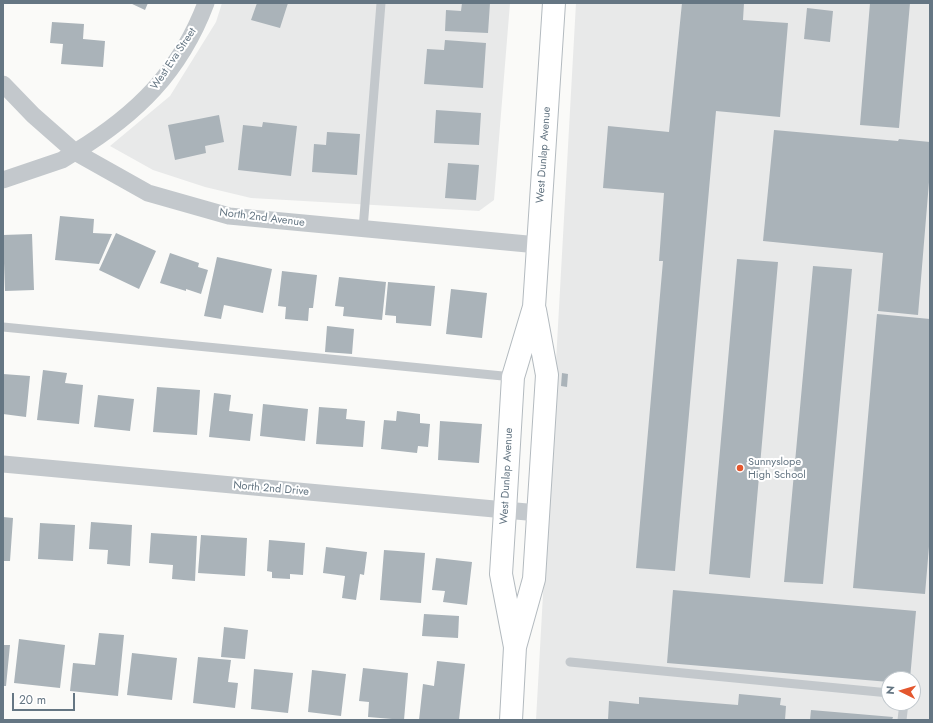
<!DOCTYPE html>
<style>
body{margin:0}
#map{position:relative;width:933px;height:723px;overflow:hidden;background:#fafaf8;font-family:Jost,sans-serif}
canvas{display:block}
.frame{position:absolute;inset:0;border:4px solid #657683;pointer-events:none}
.north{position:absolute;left:881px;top:671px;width:40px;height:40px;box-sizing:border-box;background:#fff;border:1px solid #c1c8cd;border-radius:50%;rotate:275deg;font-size:11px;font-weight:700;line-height:16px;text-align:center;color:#657683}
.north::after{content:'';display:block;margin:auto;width:14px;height:18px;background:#e4572e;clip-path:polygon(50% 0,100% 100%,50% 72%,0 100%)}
.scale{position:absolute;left:12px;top:693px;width:63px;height:18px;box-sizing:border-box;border:2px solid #657683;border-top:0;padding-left:5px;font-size:12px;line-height:14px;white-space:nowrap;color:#657683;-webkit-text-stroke:3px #fff;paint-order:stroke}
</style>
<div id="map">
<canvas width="933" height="723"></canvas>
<div class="frame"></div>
<div class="north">N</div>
<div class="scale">20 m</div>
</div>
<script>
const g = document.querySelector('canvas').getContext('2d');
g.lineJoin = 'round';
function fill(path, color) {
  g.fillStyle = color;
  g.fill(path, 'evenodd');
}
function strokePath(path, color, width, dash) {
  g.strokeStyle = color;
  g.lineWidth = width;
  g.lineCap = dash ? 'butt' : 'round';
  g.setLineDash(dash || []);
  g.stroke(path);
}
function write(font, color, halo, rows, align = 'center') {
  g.font = font + ' Jost,sans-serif';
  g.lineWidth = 4;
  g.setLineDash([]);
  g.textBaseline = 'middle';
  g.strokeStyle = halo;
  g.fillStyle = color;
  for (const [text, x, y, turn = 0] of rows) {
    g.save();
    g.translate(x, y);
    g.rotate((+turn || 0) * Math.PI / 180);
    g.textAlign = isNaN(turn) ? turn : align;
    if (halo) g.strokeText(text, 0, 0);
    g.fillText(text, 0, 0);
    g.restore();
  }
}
const built = new Path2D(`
 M 222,3 L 510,3 L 494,200 L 479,211 L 251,198 L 205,187 L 153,170 L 110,146 L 170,96 L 216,22 Z
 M 576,3 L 930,3 L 930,720 L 536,720 ZM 889,679 L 913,679 L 913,703 L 889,703 Z`);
const building = new Path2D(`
 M 130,3 L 148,3 L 145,10 Z
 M 257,3 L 288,3 L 280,28 L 251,20 Z
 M 462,3 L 490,3 L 488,33 L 445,31 L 446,10 L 461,11 Z
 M 682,3 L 744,3 L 743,20 L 788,23 L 780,117 L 716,111 L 675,571 L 636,568 L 663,261 L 659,261 L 664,193 L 603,188 L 608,126 L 669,132 Z
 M 870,3 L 910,3 L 899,128 L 860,125 Z
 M 807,8 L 833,11 L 830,42 L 804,39 Z
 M 52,22 L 84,24 L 83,39 L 105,41 L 103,67 L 61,64 L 63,44 L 50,43 Z
 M 445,40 L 486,43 L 483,88 L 424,84 L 427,49 L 444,50 Z
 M 436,110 L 481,113 L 479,145 L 434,143 Z
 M 219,115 L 224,142 L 205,146 L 206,153 L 175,160 L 168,125 Z
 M 263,122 L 297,126 L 291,176 L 238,170 L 243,125 L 262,127 Z
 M 774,130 L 898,141 L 899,139 L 930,142 L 930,170 L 918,315 L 878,311 L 883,253 L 763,241 Z
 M 327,132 L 360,134 L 357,175 L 312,172 L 314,144 L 326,145 Z
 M 448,163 L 479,165 L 476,200 L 445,198 Z
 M 60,216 L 94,219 L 93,233 L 112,234 L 99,264 L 55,260 Z
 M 116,233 L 156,251 L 139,289 L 99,270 Z
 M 32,234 L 34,290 L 5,291 L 3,235 Z
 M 170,253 L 199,263 L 198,267 L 208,270 L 201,294 L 186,289 L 186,291 L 160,283 Z
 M 217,257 L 272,269 L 263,313 L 224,305 L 221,319 L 204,316 Z
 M 737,259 L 778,262 L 750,578 L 709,574 Z
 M 813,266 L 852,269 L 823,584 L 784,582 Z
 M 282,271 L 317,275 L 313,308 L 309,308 L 308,321 L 285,319 L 286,307 L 278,306 Z
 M 339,277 L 386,282 L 382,320 L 343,316 L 344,307 L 335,306 Z
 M 388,282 L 435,286 L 431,326 L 396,323 L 396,316 L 385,315 Z
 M 451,289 L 487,293 L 482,338 L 446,334 Z
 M 877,314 L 930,319 L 930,535 L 925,594 L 853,588 Z
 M 327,326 L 354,329 L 352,354 L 325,352 Z
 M 43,370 L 67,373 L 65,383 L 83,385 L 79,424 L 37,420 Z
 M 562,373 L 568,374 L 567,387 L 561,386 Z
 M 3,374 L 30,376 L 26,417 L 3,414 Z
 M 157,387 L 200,390 L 197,435 L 153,432 Z
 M 214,393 L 231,395 L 229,411 L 253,414 L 250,441 L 209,437 Z
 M 98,395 L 134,399 L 130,431 L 94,427 Z
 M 263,404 L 308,409 L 305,441 L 260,436 Z
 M 319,407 L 347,409 L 346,419 L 365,421 L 363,447 L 316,444 Z
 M 397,411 L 420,414 L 420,423 L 430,424 L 428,447 L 418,446 L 417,453 L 381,449 L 384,420 L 396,421 Z
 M 440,421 L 482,424 L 479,463 L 438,460 Z
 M 3,517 L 13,518 L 10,561 L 3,561 Z
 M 91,522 L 132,525 L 130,566 L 107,564 L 108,550 L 89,549 Z
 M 40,523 L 75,525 L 73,561 L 38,559 Z
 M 151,533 L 197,536 L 195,581 L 172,579 L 173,565 L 149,563 Z
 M 201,535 L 247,538 L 245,576 L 198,573 Z
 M 269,540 L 305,543 L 303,575 L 290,574 L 290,579 L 272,578 L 272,572 L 267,571 Z
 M 326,547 L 367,552 L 364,575 L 360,574 L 356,600 L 342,598 L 345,576 L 323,573 Z
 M 384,550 L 425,553 L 421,603 L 380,600 Z
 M 436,558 L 472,562 L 467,605 L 443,602 L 445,591 L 432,590 Z
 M 673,590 L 916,611 L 910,679 L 889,679 L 889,682 L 667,663 Z
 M 424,614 L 459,616 L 458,638 L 422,636 Z
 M 224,627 L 248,630 L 245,659 L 221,657 Z
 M 99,633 L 124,635 L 118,696 L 70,691 L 73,663 L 95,665 Z
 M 19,639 L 65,645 L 60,688 L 14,683 Z
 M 3,645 L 10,645 L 6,686 L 3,686 Z
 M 132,653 L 177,658 L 172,700 L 127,695 Z
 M 198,657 L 231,660 L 228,682 L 238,683 L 235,708 L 193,703 Z
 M 437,661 L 465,664 L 459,720 L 419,720 L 423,684 L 434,686 Z
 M 363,668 L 408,673 L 404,720 L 368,717 L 369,702 L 359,701 Z
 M 254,669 L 293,673 L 288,713 L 251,709 Z
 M 312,670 L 346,674 L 341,716 L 308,712 Z
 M 739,694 L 781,698 L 780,705 L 786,706 L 785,720 L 608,720 L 609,701 L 639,704 L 639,697 L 738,705 Z
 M 811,710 L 893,717 L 892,720 L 810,720 Z`);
const service = new Path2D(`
 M 363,229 L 381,3
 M 3,327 L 513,377
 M 570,662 L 889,693
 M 902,720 L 904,703`);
const minor = new Path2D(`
 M 3,84 L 33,115 L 75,152 C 137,114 180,72 206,3
 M 3,180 L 62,160 L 75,152 L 148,193 L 229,216 L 538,245
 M 3,464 L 538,513`);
const secondary = new Path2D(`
 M 515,647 L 501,574 L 505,511 L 513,377 L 534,307 L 554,3
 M 511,720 L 515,647 L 534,579 L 547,375 L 535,310`);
const markers = [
 [740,468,4,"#e4572e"]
];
const streetNames = [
 ["West Eva Street",174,59,-56],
 ["West Dunlap Avenue",544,155,-86],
 ["North 2nd Avenue",262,218,7],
 ["West Dunlap Avenue",507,476,-87],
 ["North 2nd Drive",271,489,5]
];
const poiNames = [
 ["Sunnyslope",748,462],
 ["High School",748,475]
];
fill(built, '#e8e9e9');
fill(building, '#aab3b9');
strokePath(secondary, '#b3babf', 24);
strokePath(service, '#c3c8cc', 9);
strokePath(minor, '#c3c8cc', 17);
strokePath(secondary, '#fff', 22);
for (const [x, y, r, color] of markers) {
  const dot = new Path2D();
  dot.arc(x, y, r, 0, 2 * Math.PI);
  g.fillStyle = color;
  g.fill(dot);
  strokePath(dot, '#fff', 1.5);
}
write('11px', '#657683', '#fff', streetNames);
write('11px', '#657683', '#fff', poiNames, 'left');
</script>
